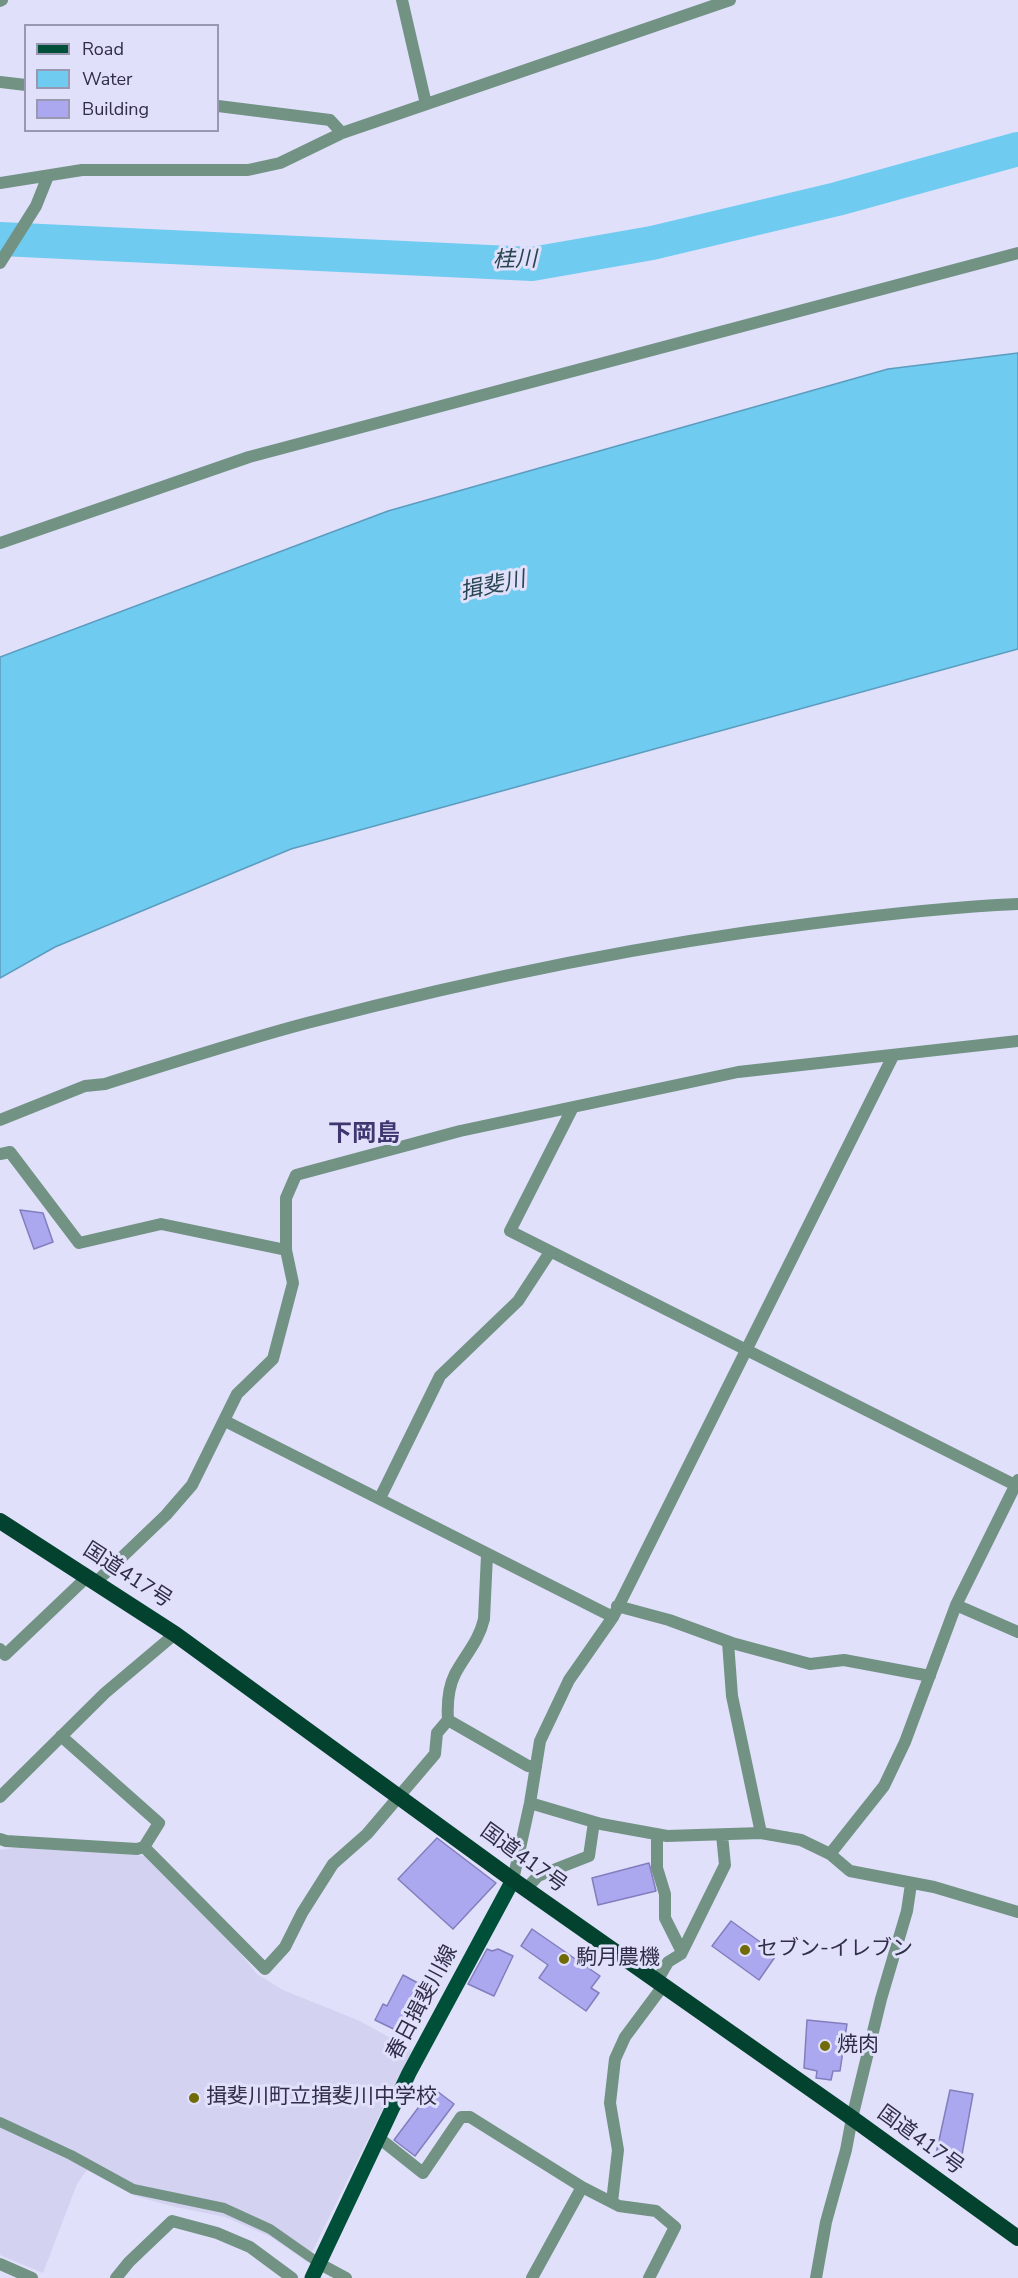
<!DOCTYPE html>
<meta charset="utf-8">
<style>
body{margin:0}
#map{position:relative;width:1018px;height:2278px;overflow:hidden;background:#e0e0fb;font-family:"Nunito Sans",sans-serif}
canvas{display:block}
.legend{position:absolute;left:24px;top:24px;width:195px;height:108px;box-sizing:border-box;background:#e0e0fb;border:2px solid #9998b3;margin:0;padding:8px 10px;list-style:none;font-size:18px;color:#2f2d48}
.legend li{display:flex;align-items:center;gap:12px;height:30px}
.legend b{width:30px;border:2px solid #9998b3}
</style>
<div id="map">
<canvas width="1018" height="2278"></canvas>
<ul class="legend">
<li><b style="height:8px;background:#005039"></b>Road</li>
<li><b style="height:16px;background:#6fcbf0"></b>Water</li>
<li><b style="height:16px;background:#aca8ef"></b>Building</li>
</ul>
</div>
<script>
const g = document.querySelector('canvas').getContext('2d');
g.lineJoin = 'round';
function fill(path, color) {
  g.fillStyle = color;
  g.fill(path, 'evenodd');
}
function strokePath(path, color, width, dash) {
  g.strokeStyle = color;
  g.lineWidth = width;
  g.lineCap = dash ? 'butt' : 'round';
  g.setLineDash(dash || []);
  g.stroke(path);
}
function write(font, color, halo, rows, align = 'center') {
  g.font = font + ' "Nunito Sans","Noto Sans JP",sans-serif';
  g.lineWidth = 6;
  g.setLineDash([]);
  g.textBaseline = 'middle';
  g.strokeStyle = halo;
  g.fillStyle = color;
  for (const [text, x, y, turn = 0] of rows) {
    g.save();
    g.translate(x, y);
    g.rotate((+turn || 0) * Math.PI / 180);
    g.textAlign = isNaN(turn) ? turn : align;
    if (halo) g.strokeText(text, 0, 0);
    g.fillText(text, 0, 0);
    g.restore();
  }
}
const built = new Path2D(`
 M 27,1846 L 147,1856 L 243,1956 L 257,1974 L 283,1990 L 360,2021 L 412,2050 L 307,2262 L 271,2237 L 225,2217 L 171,2206 L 135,2196 L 87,2170 L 77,2184 L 43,2273 L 0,2255 L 0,1850 Z`);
const water = new Path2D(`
 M 1018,353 L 1018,649 L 291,849 L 55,947 L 0,978 L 0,657 L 388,511 L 888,369 Z`);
const river = new Path2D(`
 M 0,239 L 532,264 L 652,243 L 837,199 L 1018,149`);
const building = new Path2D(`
 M 20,1210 L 43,1213 L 53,1242 L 34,1249 Z
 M 437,1838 L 496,1883 L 453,1929 L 398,1879 Z
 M 649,1863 L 656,1891 L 598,1905 L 592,1878 Z
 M 731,1921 L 777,1954 L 759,1980 L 712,1946 Z
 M 532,1929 L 600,1976 L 591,1988 L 599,1993 L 586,2011 L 539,1978 L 548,1965 L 521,1946 Z
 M 487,1949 L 492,1951 L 498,1949 L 513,1956 L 494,1996 L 468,1984 Z
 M 403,1975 L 429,1989 L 406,2035 L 375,2020 L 383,2004 L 387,2006 Z
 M 807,2020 L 847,2024 L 840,2071 L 833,2071 L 831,2080 L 816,2078 L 817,2071 L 804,2068 Z
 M 433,2088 L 454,2104 L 415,2156 L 394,2140 Z
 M 950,2090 L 973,2094 L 961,2160 L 936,2154 Z`);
const service = new Path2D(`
 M 0,2122 L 71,2155 L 133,2189 L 224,2208 L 270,2229 L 320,2264`);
const minor = new Path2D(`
 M 402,0 L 426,104
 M 0,1 L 2,0
 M 0,82 L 26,85
 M 218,106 L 330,120 L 342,133
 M 0,183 L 82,170 L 248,170 L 280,163 L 342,133 L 730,0
 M 0,263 L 36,206 L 48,176
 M 0,543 L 249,457 L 1018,253
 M 573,1107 L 510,1231 L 1015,1485
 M 0,1120 L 85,1086 L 105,1084 C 172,1063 239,1041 307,1023 C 472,980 639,945 808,924 C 878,915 948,907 1018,904
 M 0,1154 L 10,1152 L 79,1243 L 161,1224 L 286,1250
 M 225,1421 L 613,1617
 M 380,1498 L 440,1376 L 518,1301 L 550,1252
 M 96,1582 L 166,1515 L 192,1485 L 237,1394 L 273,1359 L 293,1283 L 286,1250 L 286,1198 L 296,1175 L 460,1131 L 738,1072 L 1018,1041
 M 956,1605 L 1018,1632
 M 617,1606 L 669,1620 L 732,1643 L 810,1664 L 844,1660 L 930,1676
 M 728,1642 L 732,1696 L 761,1833
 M 0,1649 L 5,1655 L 87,1577
 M 448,1720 C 447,1704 448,1688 455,1674 C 465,1655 479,1641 484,1619 L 487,1555
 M 61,1736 L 159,1823 L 144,1847
 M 0,1797 L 105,1693 L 175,1634
 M 530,1803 L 601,1824 L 667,1836 L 761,1833 L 801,1840 L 830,1854 L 850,1871 L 934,1887 L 1018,1912
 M 657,1834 L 657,1868 L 665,1894 L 665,1918 L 682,1952
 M 0,1839 L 6,1841 L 137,1849 L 144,1847 L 265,1969 L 285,1947 L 302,1913 L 333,1864 L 367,1834 L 435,1754 L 437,1733 L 448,1720 L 528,1766 L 536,1767
 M 830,1854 L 884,1786 L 905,1742 L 956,1605 L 1018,1480
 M 513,1880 L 530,1803 L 540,1741 L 569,1680 L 613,1617 L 893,1056
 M 526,1889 L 538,1876 L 589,1856 L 594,1822
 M 657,1981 L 668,1962 L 681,1954 L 725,1865 L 722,1835
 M 379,2138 L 423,2173 L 461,2117 L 470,2117 L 582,2187 L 619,2206 L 656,2211 L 675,2227 L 649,2278
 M 612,2202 L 618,2150 L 610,2103 L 615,2059 L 625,2037 L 663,1986
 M 0,2264 L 32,2278
 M 320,2264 L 346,2278
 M 116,2278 L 129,2262 L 172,2221 L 217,2233 L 250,2247 L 292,2278
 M 532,2278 L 582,2187
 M 816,2278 L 826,2222 L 846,2150 L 852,2118 L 881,1999 L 907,1911 L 911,1884`);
const primary = new Path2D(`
 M 312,2278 L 409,2073 L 513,1880`);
const trunk = new Path2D(`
 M 0,1521 L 175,1634 L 513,1880 L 852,2118 L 1018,2238`);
const markers = [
 [745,1950,6,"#706b06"],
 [564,1959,6,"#706b06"],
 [825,2046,6,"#706b06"],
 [194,2098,6,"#706b06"]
];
const streetNames = [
 ["国道417号",127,1576,33],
 ["国道417号",523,1859,36],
 ["春日揖斐川線",423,2003,-62],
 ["国道417号",920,2141,36]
];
const poiNames = [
 ["セブン-イレブン",757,1950],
 ["駒月農機",576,1959],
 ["焼肉",837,2046],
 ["揖斐川町立揖斐川中学校",206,2098]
];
const waterNames = [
 ["桂川",515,261,-1],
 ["揖斐川",493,587,-12]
];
const quarterNames = [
 ["下岡島",364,1135]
];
fill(built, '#d3d2f1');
fill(water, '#6fcbf0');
strokePath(water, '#5c9cbe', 1.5);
strokePath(river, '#6fcbf0', 34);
fill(building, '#aca8ef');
strokePath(building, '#827ebd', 1.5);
strokePath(service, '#729284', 10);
strokePath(minor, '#729284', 12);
strokePath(primary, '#005039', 15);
strokePath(trunk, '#02422e', 16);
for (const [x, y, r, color] of markers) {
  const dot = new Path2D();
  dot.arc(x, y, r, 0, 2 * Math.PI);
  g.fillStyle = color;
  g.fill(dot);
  strokePath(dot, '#e0e0fb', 2);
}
write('21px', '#2f2d48', '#e0e0fb', streetNames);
write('21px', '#2f2d48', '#e0e0fb', poiNames, 'left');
write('italic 22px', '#284550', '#e0e0fb', waterNames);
write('bold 24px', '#3d366f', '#e0e0fb', quarterNames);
</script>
